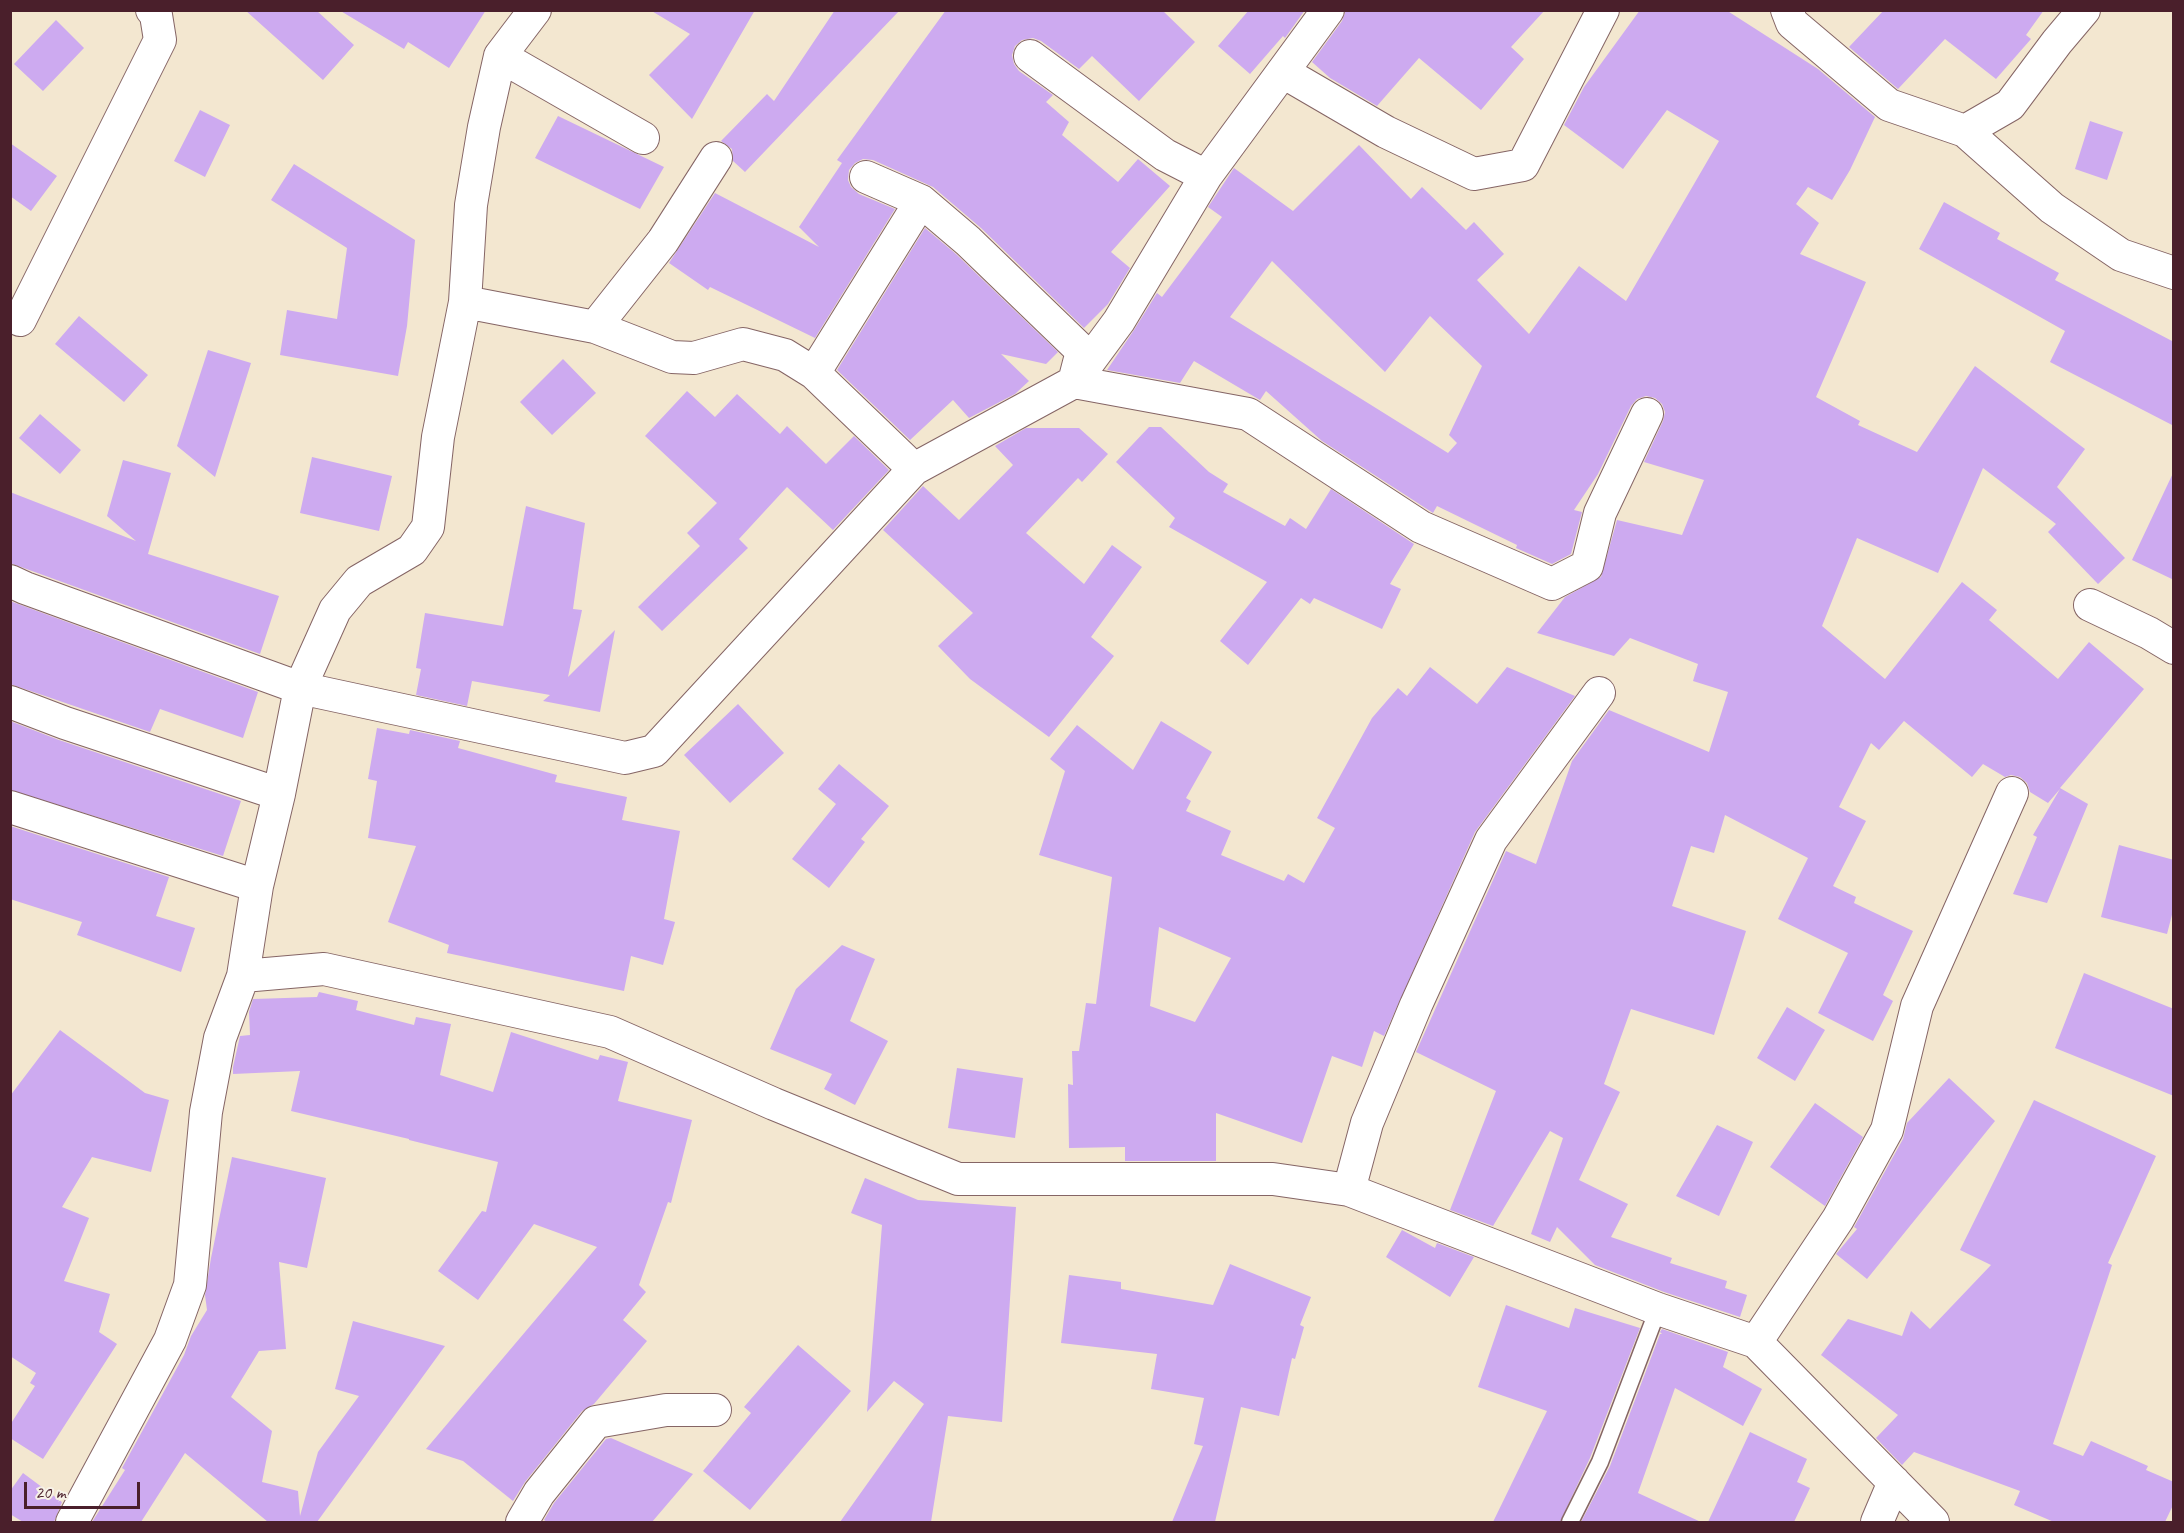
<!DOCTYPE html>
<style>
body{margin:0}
#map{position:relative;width:2184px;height:1533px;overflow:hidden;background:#f3e7d0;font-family:Caveat,sans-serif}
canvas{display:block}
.frame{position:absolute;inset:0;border:12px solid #4a1f2b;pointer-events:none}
.scale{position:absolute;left:24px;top:1482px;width:116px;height:27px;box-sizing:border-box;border:3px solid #4a1f2b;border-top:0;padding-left:8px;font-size:18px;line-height:21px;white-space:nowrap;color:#4a1f2b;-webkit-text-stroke:4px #f7f3e8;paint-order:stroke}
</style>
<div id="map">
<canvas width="2184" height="1533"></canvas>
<div class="frame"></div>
<div class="scale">20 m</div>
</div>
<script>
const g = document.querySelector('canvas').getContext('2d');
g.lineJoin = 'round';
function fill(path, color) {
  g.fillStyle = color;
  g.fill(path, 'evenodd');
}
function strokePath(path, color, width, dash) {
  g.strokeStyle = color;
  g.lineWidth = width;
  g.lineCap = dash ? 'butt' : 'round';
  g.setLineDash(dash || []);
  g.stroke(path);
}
const building = new Path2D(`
 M 245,10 L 316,10 L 354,45 L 323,80 Z
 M 339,10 L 486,10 L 449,68 L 408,42 L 404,49 Z
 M 650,10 L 755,10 L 692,119 L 649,75 L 690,34 Z
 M 835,10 L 900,10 L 745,172 L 733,161 L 732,149 L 721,141 L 767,94 L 774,101 Z
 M 946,10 L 1162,10 L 1195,42 L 1139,101 L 1092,56 L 1079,69 L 1041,41 L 1033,38 L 1022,40 L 1015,46 L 1012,55 L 1014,64 L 1019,71 L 1053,95 L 1046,102 L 1069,122 L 1062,135 L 1118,182 L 1138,159 L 1170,186 L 1111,252 L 1130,268 L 1108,304 L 1084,328 L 981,228 L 933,187 L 873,160 L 863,159 L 855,163 L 849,170 L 848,180 L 851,187 L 859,194 L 895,209 L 815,338 L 710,287 L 708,290 L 669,263 L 715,193 L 819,247 L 799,227 L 842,163 L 837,160 Z
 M 1249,10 L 1305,10 L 1285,38 L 1283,36 L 1250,74 L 1218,46 Z
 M 1346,10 L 1545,10 L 1511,47 L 1524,59 L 1481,110 L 1419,58 L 1377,106 L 1330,78 L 1312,62 L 1342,21 Z
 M 1640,10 L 1726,10 L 1818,69 L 1875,117 L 1850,170 L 1832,200 L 1808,187 L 1796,204 L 1819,223 L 1800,254 L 1866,282 L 1816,397 L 1860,421 L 1858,425 L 1917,452 L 1975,366 L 2085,449 L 2057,487 L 2125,558 L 2098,584 L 2048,532 L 2056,524 L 1983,468 L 1938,573 L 1857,538 L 1822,626 L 1885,679 L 1962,582 L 1997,610 L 1989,620 L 2058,679 L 2089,642 L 2144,689 L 2060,788 L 2088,804 L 2047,903 L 2013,894 L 2037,837 L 2033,835 L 2060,789 L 2048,803 L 2030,792 L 2027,783 L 2020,777 L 2011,775 L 2005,777 L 1983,764 L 1972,777 L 1904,721 L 1879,750 L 1871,743 L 1839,807 L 1866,821 L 1833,886 L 1856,897 L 1854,903 L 1913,931 L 1883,995 L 1893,1001 L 1873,1041 L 1818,1013 L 1848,953 L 1778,919 L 1808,858 L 1725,815 L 1714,853 L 1691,846 L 1672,906 L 1746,931 L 1714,1035 L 1631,1009 L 1604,1084 L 1620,1092 L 1579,1180 L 1628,1204 L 1611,1237 L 1672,1258 L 1670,1263 L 1727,1281 L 1725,1288 L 1747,1295 L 1740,1317 L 1664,1292 L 1595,1265 L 1557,1227 L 1550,1242 L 1531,1234 L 1563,1138 L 1550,1131 L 1493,1226 L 1450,1210 L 1496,1091 L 1416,1052 L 1506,851 L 1536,864 L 1572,761 L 1609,710 L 1709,752 L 1728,692 L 1693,681 L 1698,664 L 1630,638 L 1614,656 L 1537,633 L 1565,597 L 1601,577 L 1617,520 L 1682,535 L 1704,480 L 1644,462 L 1663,421 L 1665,412 L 1662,404 L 1655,398 L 1646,396 L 1637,399 L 1631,406 L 1598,474 L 1574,510 L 1582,512 L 1571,554 L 1552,564 L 1516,548 L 1517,545 L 1437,506 L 1433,513 L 1430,511 L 1322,441 L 1266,391 L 1260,400 L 1194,361 L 1180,383 L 1107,370 L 1134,330 L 1157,293 L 1162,297 L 1222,217 L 1208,207 L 1234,168 L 1293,211 L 1359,145 L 1411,199 L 1422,187 L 1466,230 L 1474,222 L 1504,254 L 1477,280 L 1529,334 L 1579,266 L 1626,301 L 1719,141 L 1667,110 L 1623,169 L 1564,125 L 1584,87 ZM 1272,261 L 1385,372 L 1430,316 L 1482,366 L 1449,435 L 1457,443 L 1448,453 L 1230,317 Z
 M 1884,10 L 2044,10 L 2026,35 L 2031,39 L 1996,79 L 1945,39 L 1898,89 L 1849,47 Z
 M 56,20 L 84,48 L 43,91 L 14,64 Z
 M 200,110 L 230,125 L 205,177 L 174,161 Z
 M 558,116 L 664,167 L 640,209 L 535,158 Z
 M 2090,121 L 2123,132 L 2107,180 L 2075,169 Z
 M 10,143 L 57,176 L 31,211 L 10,196 Z
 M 294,164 L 415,240 L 407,326 L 398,376 L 280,355 L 287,310 L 337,319 L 347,248 L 271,200 Z
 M 1944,202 L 2000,233 L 1997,239 L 2059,273 L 2055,280 L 2174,342 L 2174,426 L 2050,362 L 2065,331 L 1919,249 Z
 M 925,228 L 956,254 L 1058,352 L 1046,364 L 1001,354 L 1029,381 L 1015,394 L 969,418 L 953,400 L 910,440 L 837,370 Z
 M 79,316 L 148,375 L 124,402 L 55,344 Z
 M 208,350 L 251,363 L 215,477 L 177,446 Z
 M 563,359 L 596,393 L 552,435 L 520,402 Z
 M 687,391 L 715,417 L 737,394 L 780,434 L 787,426 L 826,464 L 854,436 L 889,470 L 833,530 L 787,487 L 739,539 L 748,548 L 662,631 L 638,607 L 700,546 L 687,533 L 717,503 L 645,436 Z
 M 40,414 L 81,450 L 60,474 L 19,438 Z
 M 1149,427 L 1161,427 L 1209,472 L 1228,484 L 1223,492 L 1285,526 L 1290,518 L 1306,529 L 1331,489 L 1414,544 L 1390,584 L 1401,589 L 1382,629 L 1314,598 L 1310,604 L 1301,598 L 1248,665 L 1220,641 L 1267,582 L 1169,527 L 1175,518 L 1116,462 Z
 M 1026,428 L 1079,428 L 1108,454 L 1082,482 L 1078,478 L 1026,533 L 1084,584 L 1112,545 L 1142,567 L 1091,637 L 1114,656 L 1049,737 L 970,679 L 938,646 L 973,613 L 883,530 L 923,486 L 959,520 L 1013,465 L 995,446 Z
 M 312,457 L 392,476 L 379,531 L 300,513 Z
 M 123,460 L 171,473 L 148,554 L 279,596 L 260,654 L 10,563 L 10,492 L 136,541 L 107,516 Z
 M 2174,471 L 2174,580 L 2132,560 Z
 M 526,506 L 585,523 L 573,609 L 582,610 L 568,677 L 615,630 L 600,712 L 543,701 L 550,695 L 472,681 L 467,706 L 416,695 L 421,669 L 416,668 L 425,613 L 503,626 Z
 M 10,601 L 258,692 L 243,738 L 160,709 L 150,732 L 10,684 Z
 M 1430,667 L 1477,704 L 1507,667 L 1575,696 L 1475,832 L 1384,1036 L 1374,1031 L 1362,1067 L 1332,1056 L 1302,1143 L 1216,1113 L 1216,1161 L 1125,1161 L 1125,1147 L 1069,1148 L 1068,1084 L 1073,1085 L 1072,1051 L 1079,1051 L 1086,1003 L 1096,1004 L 1112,877 L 1039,855 L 1065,771 L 1050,759 L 1077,725 L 1133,770 L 1161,721 L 1212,752 L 1186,798 L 1191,801 L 1186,811 L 1231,831 L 1221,855 L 1284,881 L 1288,874 L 1304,883 L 1335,828 L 1317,818 L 1372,718 L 1398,688 L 1407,696 ZM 1159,927 L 1231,958 L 1195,1022 L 1150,1006 Z
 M 738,704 L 784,753 L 730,803 L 684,755 Z
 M 10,721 L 59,740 L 241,801 L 223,856 L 10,790 Z
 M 377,728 L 409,734 L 410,730 L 460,741 L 458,748 L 557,775 L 555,782 L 627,797 L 622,820 L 680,831 L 664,919 L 675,922 L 663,965 L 631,956 L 624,991 L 447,953 L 449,945 L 388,922 L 416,846 L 368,838 L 377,781 L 368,779 Z
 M 839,764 L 889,806 L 861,839 L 865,842 L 829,888 L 792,859 L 836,804 L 818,789 Z
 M 10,826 L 169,877 L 156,916 L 195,928 L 181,972 L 77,935 L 82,922 L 10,899 Z
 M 2119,845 L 2174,860 L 2174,907 L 2167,934 L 2101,917 Z
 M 842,945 L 875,959 L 850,1021 L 888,1041 L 855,1105 L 824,1089 L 832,1074 L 770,1049 L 796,989 Z
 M 2084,973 L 2174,1009 L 2174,1096 L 2055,1048 Z
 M 319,992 L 358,1001 L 356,1010 L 414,1025 L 416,1017 L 451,1024 L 440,1075 L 493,1092 L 511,1032 L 598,1060 L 600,1055 L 628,1062 L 618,1101 L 692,1120 L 671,1203 L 668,1202 L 639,1285 L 646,1292 L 623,1320 L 647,1341 L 594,1404 L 582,1411 L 525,1482 L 513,1501 L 463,1461 L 426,1449 L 597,1247 L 534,1224 L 478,1300 L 438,1271 L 482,1211 L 486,1212 L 498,1162 L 409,1140 L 409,1139 L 291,1111 L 300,1071 L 233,1074 L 233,1067 L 240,1036 L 250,1035 L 249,1012 L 253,999 L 317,997 Z
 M 1787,1007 L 1825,1030 L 1795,1081 L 1757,1058 Z
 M 60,1030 L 145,1093 L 169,1100 L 151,1172 L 92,1157 L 62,1207 L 89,1218 L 64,1281 L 110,1294 L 99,1332 L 117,1344 L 43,1459 L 10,1438 L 10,1425 L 35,1386 L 30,1383 L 36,1373 L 10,1356 L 10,1096 Z
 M 957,1068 L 1023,1078 L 1015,1138 L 948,1128 Z
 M 1949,1078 L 1995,1121 L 1867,1279 L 1836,1254 L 1857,1229 L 1854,1227 L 1903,1139 L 1907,1123 Z
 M 2034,1100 L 2156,1156 L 2108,1263 L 2112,1265 L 2053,1444 L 2083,1456 L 2091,1441 L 2148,1466 L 2146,1470 L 2174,1482 L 2174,1503 L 2165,1522 L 2054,1522 L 2014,1505 L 2020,1491 L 1914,1452 L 1902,1465 L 1876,1438 L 1898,1415 L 1821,1355 L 1848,1319 L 1902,1336 L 1911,1311 L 1930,1329 L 1991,1265 L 1960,1250 Z
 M 1815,1103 L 1863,1137 L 1825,1206 L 1770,1167 Z
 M 1717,1125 L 1753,1142 L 1719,1216 L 1676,1196 Z
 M 232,1157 L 326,1178 L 307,1268 L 279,1262 L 286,1349 L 259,1351 L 231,1397 L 272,1431 L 262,1482 L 298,1491 L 300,1516 L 318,1452 L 359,1396 L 335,1389 L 353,1321 L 445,1346 L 317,1522 L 268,1522 L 185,1453 L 141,1522 L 92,1522 L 125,1470 L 122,1468 L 184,1355 L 191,1336 L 207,1310 L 205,1295 L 211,1258 Z
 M 865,1178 L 918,1200 L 1016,1207 L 1002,1422 L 948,1416 L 931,1522 L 840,1522 L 924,1404 L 894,1381 L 867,1412 L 882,1225 L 851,1213 Z
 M 1402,1230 L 1435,1248 L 1437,1243 L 1474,1257 L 1450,1297 L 1386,1257 Z
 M 1230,1264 L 1311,1297 L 1300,1325 L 1304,1327 L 1295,1359 L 1292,1358 L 1279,1416 L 1241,1407 L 1215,1522 L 1172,1522 L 1203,1446 L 1194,1444 L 1204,1398 L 1151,1389 L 1157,1354 L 1061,1343 L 1069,1275 L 1121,1282 L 1121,1289 L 1213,1305 Z
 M 1506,1305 L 1569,1328 L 1575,1308 L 1640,1328 L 1590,1458 L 1560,1522 L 1493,1522 L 1547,1411 L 1478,1387 Z
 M 1662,1329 L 1728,1352 L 1723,1367 L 1762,1389 L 1743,1426 L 1675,1388 L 1638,1493 L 1701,1522 L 1581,1522 L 1610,1466 L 1660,1334 L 1662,1334 L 1660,1332 Z
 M 798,1345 L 851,1391 L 750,1510 L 703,1471 L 751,1413 L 744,1407 Z
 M 1750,1432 L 1807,1459 L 1797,1482 L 1810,1488 L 1794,1522 L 1708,1522 Z
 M 611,1438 L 693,1474 L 652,1522 L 547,1522 L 544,1520 L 554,1503 L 606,1439 Z
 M 23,1473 L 62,1502 L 54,1522 L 23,1522 L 10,1514 L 10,1491 Z`);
const lane = new Path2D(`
 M 1570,1522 L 1600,1462 L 1658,1309`);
const street = new Path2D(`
 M 1787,10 L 1792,23 L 1889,105 L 1965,131 L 2010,105 L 2057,42 L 2084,10
 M 500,56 L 643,138
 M 1030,56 L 1165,155 L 1206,176
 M 1283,72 L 1386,132 L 1474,174 L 1523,165 L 1603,10
 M 1965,131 L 2052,208 L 2121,255 L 2174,273
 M 866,177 L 921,201 L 968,241 L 1082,351 L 1074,382 L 1248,414 L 1421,527 L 1552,584 L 1587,566 L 1600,513 L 1647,414
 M 465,302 L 595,327 L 672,357 L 694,358 L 743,344 L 785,355 L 814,373 L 914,469
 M 20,320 L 160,40 L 156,15 L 152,10
 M 595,327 L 663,241 L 716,158
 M 814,373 L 921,201
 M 10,581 L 25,588 L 300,688 L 625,758 L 654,751 L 914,469 L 1074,382 L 1119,321 L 1206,176 L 1328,10
 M 2090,605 L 2149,633 L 2174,648
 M 10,702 L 65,723 L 279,794
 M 10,807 L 257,886
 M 243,976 L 257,886 L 279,794 L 300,688 L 335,610 L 359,581 L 412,550 L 428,527 L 438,437 L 465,302 L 471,205 L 484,127 L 500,56 L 535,10
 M 1349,1190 L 1367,1123 L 1416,1005 L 1491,840 L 1599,693
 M 1756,1342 L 1838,1219 L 1887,1130 L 1917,1006 L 2012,793
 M 72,1522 L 170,1340 L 190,1285 L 206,1112 L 220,1038 L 243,976 L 324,969 L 610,1032 L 774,1104 L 958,1179 L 1273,1179 L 1349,1190 L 1658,1309 L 1756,1342 L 1933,1522
 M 522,1522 L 539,1493 L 596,1422 L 666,1410 L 715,1410
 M 1877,1522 L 1894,1482`);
fill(building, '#cdaaf0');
strokePath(lane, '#856565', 19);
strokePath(street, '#856565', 34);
strokePath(lane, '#fff', 16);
strokePath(street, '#fff', 32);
</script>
